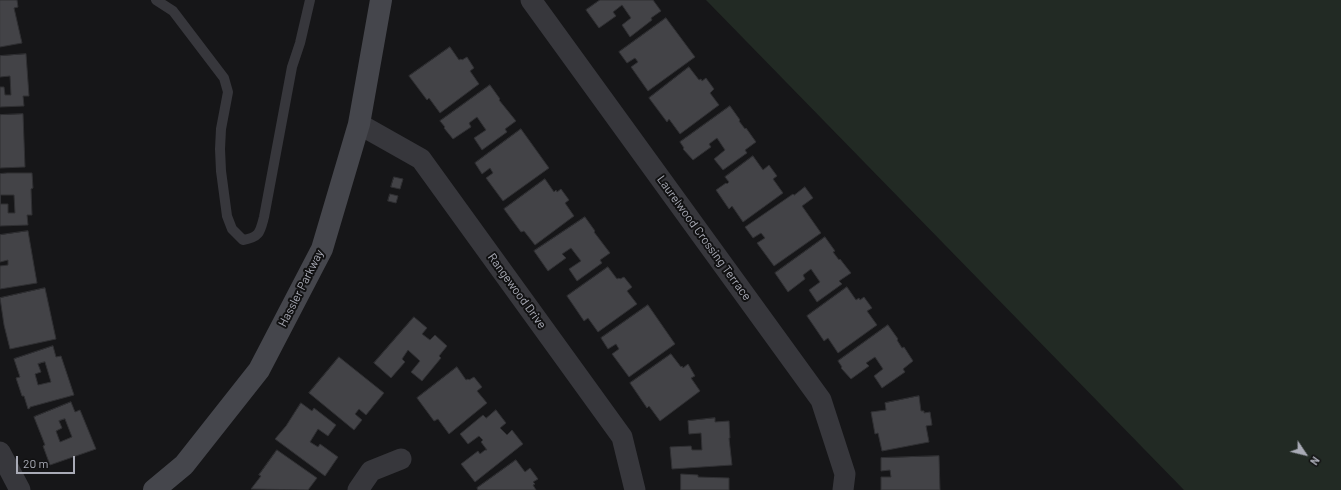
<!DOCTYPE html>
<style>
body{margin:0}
#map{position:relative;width:1341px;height:490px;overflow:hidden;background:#161618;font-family:Barlow,sans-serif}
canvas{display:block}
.north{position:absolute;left:1285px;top:434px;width:40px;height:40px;-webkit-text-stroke:3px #111112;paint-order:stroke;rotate:125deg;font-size:11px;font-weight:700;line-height:16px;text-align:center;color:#a9abb6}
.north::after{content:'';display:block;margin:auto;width:14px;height:18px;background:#a9abb6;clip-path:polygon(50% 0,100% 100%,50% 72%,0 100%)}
.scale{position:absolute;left:16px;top:456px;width:59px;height:18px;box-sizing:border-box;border:2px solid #a9abb6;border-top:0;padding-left:5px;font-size:12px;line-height:14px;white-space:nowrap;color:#a9abb6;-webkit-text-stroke:3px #111112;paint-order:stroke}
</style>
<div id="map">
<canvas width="1341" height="490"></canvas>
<div class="north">N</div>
<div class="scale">20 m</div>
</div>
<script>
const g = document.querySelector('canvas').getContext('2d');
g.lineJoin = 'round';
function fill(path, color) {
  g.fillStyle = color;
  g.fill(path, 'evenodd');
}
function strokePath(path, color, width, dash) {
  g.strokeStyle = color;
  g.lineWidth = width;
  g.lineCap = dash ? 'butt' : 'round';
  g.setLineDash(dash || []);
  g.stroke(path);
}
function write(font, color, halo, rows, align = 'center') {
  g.font = font + ' Barlow,sans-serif';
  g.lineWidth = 4;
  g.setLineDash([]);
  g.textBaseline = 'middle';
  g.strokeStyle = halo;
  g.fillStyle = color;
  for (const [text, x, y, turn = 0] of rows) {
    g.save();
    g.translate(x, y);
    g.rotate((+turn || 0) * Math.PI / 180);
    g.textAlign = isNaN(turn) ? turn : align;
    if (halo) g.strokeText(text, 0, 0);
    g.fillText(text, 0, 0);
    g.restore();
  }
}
const green = new Path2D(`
 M 706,0 L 1341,0 L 1341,490 L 1184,490 Z`);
const building = new Path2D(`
 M 0,0 L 17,0 L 18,7 L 14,8 L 22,43 L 0,47 Z
 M 600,0 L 653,0 L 661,11 L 651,18 L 652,20 L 630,37 L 622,25 L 631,18 L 622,5 L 613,12 L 616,16 L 599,28 L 586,10 Z
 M 666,18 L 695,57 L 648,91 L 631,67 L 638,62 L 635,58 L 627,63 L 619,52 Z
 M 450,47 L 459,60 L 461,59 L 462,60 L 467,57 L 474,68 L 470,71 L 479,84 L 440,113 L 429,98 L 427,100 L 409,76 Z
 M 26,54 L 29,96 L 23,96 L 24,106 L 0,107 L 0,87 L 4,87 L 5,95 L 11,95 L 10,76 L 0,77 L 0,56 Z
 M 689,67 L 699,80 L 701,79 L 702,81 L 706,78 L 714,89 L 710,93 L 719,105 L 680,134 L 669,119 L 667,122 L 649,98 Z
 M 490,85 L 500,99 L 499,100 L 516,121 L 505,129 L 507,132 L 482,150 L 474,138 L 486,130 L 477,117 L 469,123 L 471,127 L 453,139 L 444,128 L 445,127 L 440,121 Z
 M 730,106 L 740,120 L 739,121 L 745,129 L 746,128 L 756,142 L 745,150 L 747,153 L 723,170 L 714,159 L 725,150 L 717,138 L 709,144 L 711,147 L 693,160 L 683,149 L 684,148 L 680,142 Z
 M 23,114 L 25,167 L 0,168 L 0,115 Z
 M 521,129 L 549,168 L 503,201 L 486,178 L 493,173 L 490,168 L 482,174 L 475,163 Z
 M 753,156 L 763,170 L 769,165 L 777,176 L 773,179 L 783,193 L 743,222 L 732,206 L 729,209 L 716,190 L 726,183 L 727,184 L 729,182 L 725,177 Z
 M 7,173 L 32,173 L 33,188 L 31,189 L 32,215 L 27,215 L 28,225 L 0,226 L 0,174 ZM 1,195 L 14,195 L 15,213 L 8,213 L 8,204 L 1,204 Z
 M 394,177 L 403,179 L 400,189 L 391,187 Z
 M 545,179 L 554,192 L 556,190 L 557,192 L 561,189 L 569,200 L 565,203 L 574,216 L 535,245 L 524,231 L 521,232 L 504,209 Z
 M 805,187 L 813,198 L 802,206 L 821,233 L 774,266 L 757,243 L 765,238 L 761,233 L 753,238 L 745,227 L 793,194 L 794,195 Z
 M 390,194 L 398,196 L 396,203 L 388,201 Z
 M 585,217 L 595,231 L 594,232 L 610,253 L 600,260 L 602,263 L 577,281 L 569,269 L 581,261 L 571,248 L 562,254 L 566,258 L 548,271 L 534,251 Z
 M 28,231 L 37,283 L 0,289 L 0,266 L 8,265 L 8,260 L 0,262 L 0,235 Z
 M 825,237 L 835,251 L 833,252 L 839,260 L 840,259 L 851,273 L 839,281 L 842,284 L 817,302 L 809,290 L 820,282 L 811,269 L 803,275 L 805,279 L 788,292 L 775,273 Z
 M 608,267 L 617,279 L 619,278 L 620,279 L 624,277 L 632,287 L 627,291 L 637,304 L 598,332 L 588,318 L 584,321 L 567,296 Z
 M 847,287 L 856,300 L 859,298 L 860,300 L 864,297 L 872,308 L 867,311 L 877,325 L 838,353 L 828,338 L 824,341 L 807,316 Z
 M 45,288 L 56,339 L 10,349 L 4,325 L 0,298 Z
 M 648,305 L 675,344 L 629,377 L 612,354 L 619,349 L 616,344 L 608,349 L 601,338 Z
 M 414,317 L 427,328 L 422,334 L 430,340 L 435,335 L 447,346 L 439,356 L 441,358 L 422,381 L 411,372 L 420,361 L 408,350 L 402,359 L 405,362 L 391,378 L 374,363 Z
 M 888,325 L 898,339 L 897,340 L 902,348 L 904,347 L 913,361 L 903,369 L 905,372 L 882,388 L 874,376 L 883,369 L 875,357 L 866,363 L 869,366 L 851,379 L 841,368 L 842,367 L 838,361 Z
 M 53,346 L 56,357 L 61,356 L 74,395 L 30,407 L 30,408 L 28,409 L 24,396 L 22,396 L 16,378 L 20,377 L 14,359 ZM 45,362 L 51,382 L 38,385 L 35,374 L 41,372 L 38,364 Z
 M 671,354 L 681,367 L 682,366 L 683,368 L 688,364 L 695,376 L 691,378 L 700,391 L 660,421 L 649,406 L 647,408 L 630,383 Z
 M 339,357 L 384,393 L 366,415 L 359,409 L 355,414 L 362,420 L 354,430 L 309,393 Z
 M 457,367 L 466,380 L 468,379 L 469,380 L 474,377 L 482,387 L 477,391 L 487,403 L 449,434 L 438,419 L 434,421 L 417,398 Z
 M 919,396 L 921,411 L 924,411 L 924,413 L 930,412 L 932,425 L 926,426 L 929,442 L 882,451 L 878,433 L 875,434 L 871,412 L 886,410 L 885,403 Z
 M 71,402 L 75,412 L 80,410 L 96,449 L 50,465 L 43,446 L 45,445 L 34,417 ZM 65,419 L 72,437 L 60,442 L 56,431 L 62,428 L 59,421 Z
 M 301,403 L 312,411 L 314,408 L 336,425 L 328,436 L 318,429 L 310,442 L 318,447 L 320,444 L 338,457 L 325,476 L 275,439 L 286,426 Z
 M 496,410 L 506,423 L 500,428 L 507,435 L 512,430 L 523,444 L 475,482 L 461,464 L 478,451 L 480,454 L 485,450 L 487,450 L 481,442 L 483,440 L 479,436 L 468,444 L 460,434 L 483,415 L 486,418 Z
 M 715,418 L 715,422 L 729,421 L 730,438 L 729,438 L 732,465 L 672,469 L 670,447 L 691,446 L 692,450 L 702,450 L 701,433 L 689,434 L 688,421 Z
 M 277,450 L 317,478 L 308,490 L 251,489 L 261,476 L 259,475 Z
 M 939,456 L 940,490 L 881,490 L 881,477 L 891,477 L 890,470 L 881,471 L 881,458 Z
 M 516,460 L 525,472 L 530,468 L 538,479 L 533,482 L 535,484 L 533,485 L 536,490 L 478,490 L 477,488 Z
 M 681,474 L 698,475 L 698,477 L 729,478 L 729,490 L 681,490 Z`);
const lane = new Path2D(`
 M 156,0 L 173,11 L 224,78 L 228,92 L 221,129 L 220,149 L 221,171 L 227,216 L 232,229 L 243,240 C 260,237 260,232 264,217 L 292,67 L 300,43 L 310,0`);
const street = new Path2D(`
 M 531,0 L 821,400 L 845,474 L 843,490
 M 359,124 L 421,159 L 622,437 L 635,490
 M 0,452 L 20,490
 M 358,490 L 371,471 L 401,459`);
const secondary = new Path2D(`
 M 154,490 L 184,465 L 259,370 L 322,249 L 359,124 L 381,0`);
const streetNames = [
 ["Laurelwood Crossing Terrace",704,238,54],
 ["Hassler Parkway",301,288,-63],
 ["Rangewood Drive",517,291,54]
];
fill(green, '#222a24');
fill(building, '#434347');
strokePath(building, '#303033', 1);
strokePath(lane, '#37373c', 10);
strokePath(street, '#37373c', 21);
strokePath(secondary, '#45464c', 22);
write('12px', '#a9abb6', '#111112', streetNames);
</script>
